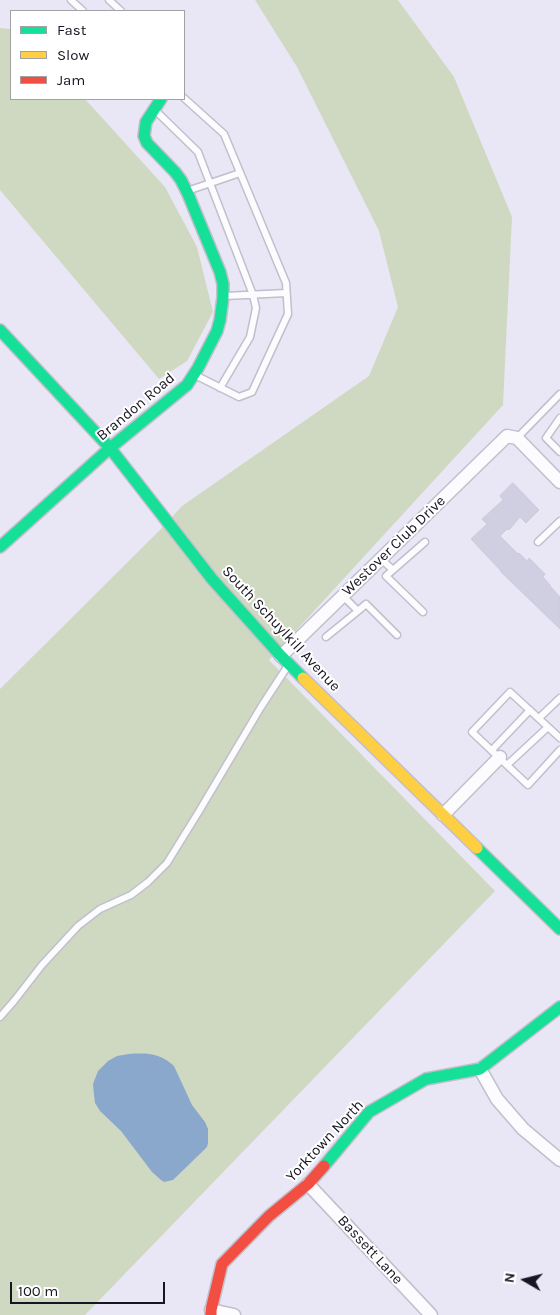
<!DOCTYPE html>
<style>
body{margin:0}
#map{position:relative;width:560px;height:1315px;overflow:hidden;background:#e9e7f6;font-family:Karla,sans-serif}
canvas{display:block}
.legend{position:absolute;left:10px;top:10px;width:175px;height:90px;box-sizing:border-box;background:#fff;border:1px solid #a2a1a6;margin:0;padding:6px 9px;list-style:none;font-size:15px;color:#171521}
.legend li{display:flex;align-items:center;gap:10px;height:25px}
.legend b{width:25px;border:1px solid #a2a1a6}
.north{position:absolute;left:500px;top:1255px;width:50px;height:50px;-webkit-text-stroke:4px #fff;paint-order:stroke;rotate:278deg;font-size:14px;font-weight:700;line-height:20px;text-align:center;color:#171521}
.north::after{content:'';display:block;margin:auto;width:18px;height:22px;background:#171521;clip-path:polygon(50% 0,100% 100%,50% 72%,0 100%)}
.scale{position:absolute;left:10px;top:1282px;width:155px;height:22px;box-sizing:border-box;border:2px solid #171521;border-top:0;padding-left:6px;font-size:15px;line-height:18px;white-space:nowrap;color:#171521;-webkit-text-stroke:4px #fff;paint-order:stroke}
</style>
<div id="map">
<canvas width="560" height="1315"></canvas>
<ul class="legend">
<li><b style="height:6px;background:#16e098"></b>Fast</li>
<li><b style="height:6px;background:#ffcf43"></b>Slow</li>
<li><b style="height:6px;background:#f24e42"></b>Jam</li>
</ul>
<div class="north">N</div>
<div class="scale">100 m</div>
</div>
<script>
const g = document.querySelector('canvas').getContext('2d');
g.lineJoin = 'round';
function fill(path, color) {
  g.fillStyle = color;
  g.fill(path, 'evenodd');
}
function strokePath(path, color, width, dash) {
  g.strokeStyle = color;
  g.lineWidth = width;
  g.lineCap = dash ? 'butt' : 'round';
  g.setLineDash(dash || []);
  g.stroke(path);
}
function write(font, color, halo, rows, align = 'center') {
  g.font = font + ' Karla,sans-serif';
  g.lineWidth = 4;
  g.setLineDash([]);
  g.textBaseline = 'middle';
  g.strokeStyle = halo;
  g.fillStyle = color;
  for (const [text, x, y, turn = 0] of rows) {
    g.save();
    g.translate(x, y);
    g.rotate((+turn || 0) * Math.PI / 180);
    g.textAlign = isNaN(turn) ? turn : align;
    if (halo) g.strokeText(text, 0, 0);
    g.fillText(text, 0, 0);
    g.restore();
  }
}
const green = new Path2D(`
 M 255,0 L 398,0 L 454,77 L 512,217 L 503,405 L 269,660 L 495,891 L 85,1315 L 0,1315 L 0,689 L 162,528 L 182,506 L 369,376 L 398,307 L 379,231 L 297,67 Z
 M 0,28 L 11,29 L 11,99 L 85,99 L 165,187 L 197,247 L 213,312 L 187,361 L 159,379 L 0,190 Z`);
const water = new Path2D(`
 M 129,1054 C 147,1053 160,1053 174,1066 L 192,1105 L 205,1122 L 208,1129 L 208,1143 L 207,1147 L 173,1180 L 164,1182 L 161,1180 L 152,1172 L 121,1131 L 100,1111 L 95,1103 L 94,1095 L 93,1084 L 98,1071 L 108,1061 L 117,1056 Z`);
const building = new Path2D(`
 M 513,483 L 539,510 L 526,523 L 520,517 L 509,530 L 507,529 L 500,536 L 518,554 L 519,553 L 527,561 L 529,558 L 545,574 L 543,577 L 550,585 L 550,586 L 560,597 L 560,629 L 501,572 L 501,571 L 471,539 L 487,524 L 482,519 L 503,500 L 500,496 Z`);
const lane = new Path2D(`
 M 71,0 L 83,11
 M 109,0 L 121,11
 M 184,98 L 224,134 L 286,283 L 288,314 L 252,392 L 239,397 L 195,375
 M 156,111 L 198,152 L 253,295 L 256,308 L 250,337 L 220,388
 M 187,191 L 240,173
 M 225,296 L 286,293
 M 560,418 L 546,438 L 560,452
 M 517,438 L 560,394
 M 538,542 L 560,521
 M 381,559 L 393,570
 M 358,611 L 366,604 L 397,635
 M 423,612 L 386,576 L 425,542
 M 326,637 L 358,611 L 343,596
 M 539,718 L 560,698
 M 560,738 L 510,692 L 472,732 L 528,785 L 560,750
 M 492,750 L 530,710
 M 507,765 L 548,727
 M 0,1017 L 14,1001 L 42,965 L 78,926 L 100,909 L 131,895 L 148,882 L 167,863 L 198,813 L 261,707 L 289,664`);
const street = new Path2D(`
 M 281,656 L 507,436 L 517,438 L 560,482
 M 443,815 L 500,757
 M 480,1069 L 497,1099 L 523,1129 L 560,1160
 M 308,1184 L 431,1315
 M 211,1310 L 234,1315`);
const fast = new Path2D(`
 M 0,330 L 110,448 L 212,579 L 281,656 L 303,678
 M 0,547 L 110,448 L 187,385 L 198,368 L 217,331 L 220,320 L 223,297 L 223,284 L 220,272 L 188,194 L 181,180 L 175,172 L 147,143 L 144,136 L 146,122 L 161,99
 M 477,848 L 560,929
 M 324,1166 L 369,1112 L 426,1079 L 480,1069 L 560,1007`);
const slow = new Path2D(`
 M 303,678 L 477,848`);
const jam = new Path2D(`
 M 211,1315 L 211,1310 L 222,1264 L 269,1216 L 308,1184 L 324,1166`);
const streetNames = [
 ["Brandon Road",136,407,-40],
 ["Westover Club Drive",394,546,-44],
 ["South Schuylkill Avenue",281,629,47],
 ["Yorktown North",325,1141,-47],
 ["Bassett Lane",370,1250,47]
];
fill(green, '#cfd9c1');
fill(water, '#8aa8cb');
fill(building, '#d0cfe1');
strokePath(building, '#cbcad7', 1);
strokePath(lane, '#c0bfcb', 9);
strokePath(street, '#c0bfcb', 15);
strokePath(fast, '#c0bfcb', 14);
strokePath(slow, '#c0bfcb', 14);
strokePath(jam, '#c0bfcb', 14);
strokePath(lane, '#fcfbfe', 6);
strokePath(street, '#fcfbfe', 12);
strokePath(fast, '#16e098', 11);
strokePath(slow, '#ffcf43', 11);
strokePath(jam, '#f24e42', 11);
write('15px', '#171521', '#fff', streetNames);
</script>
